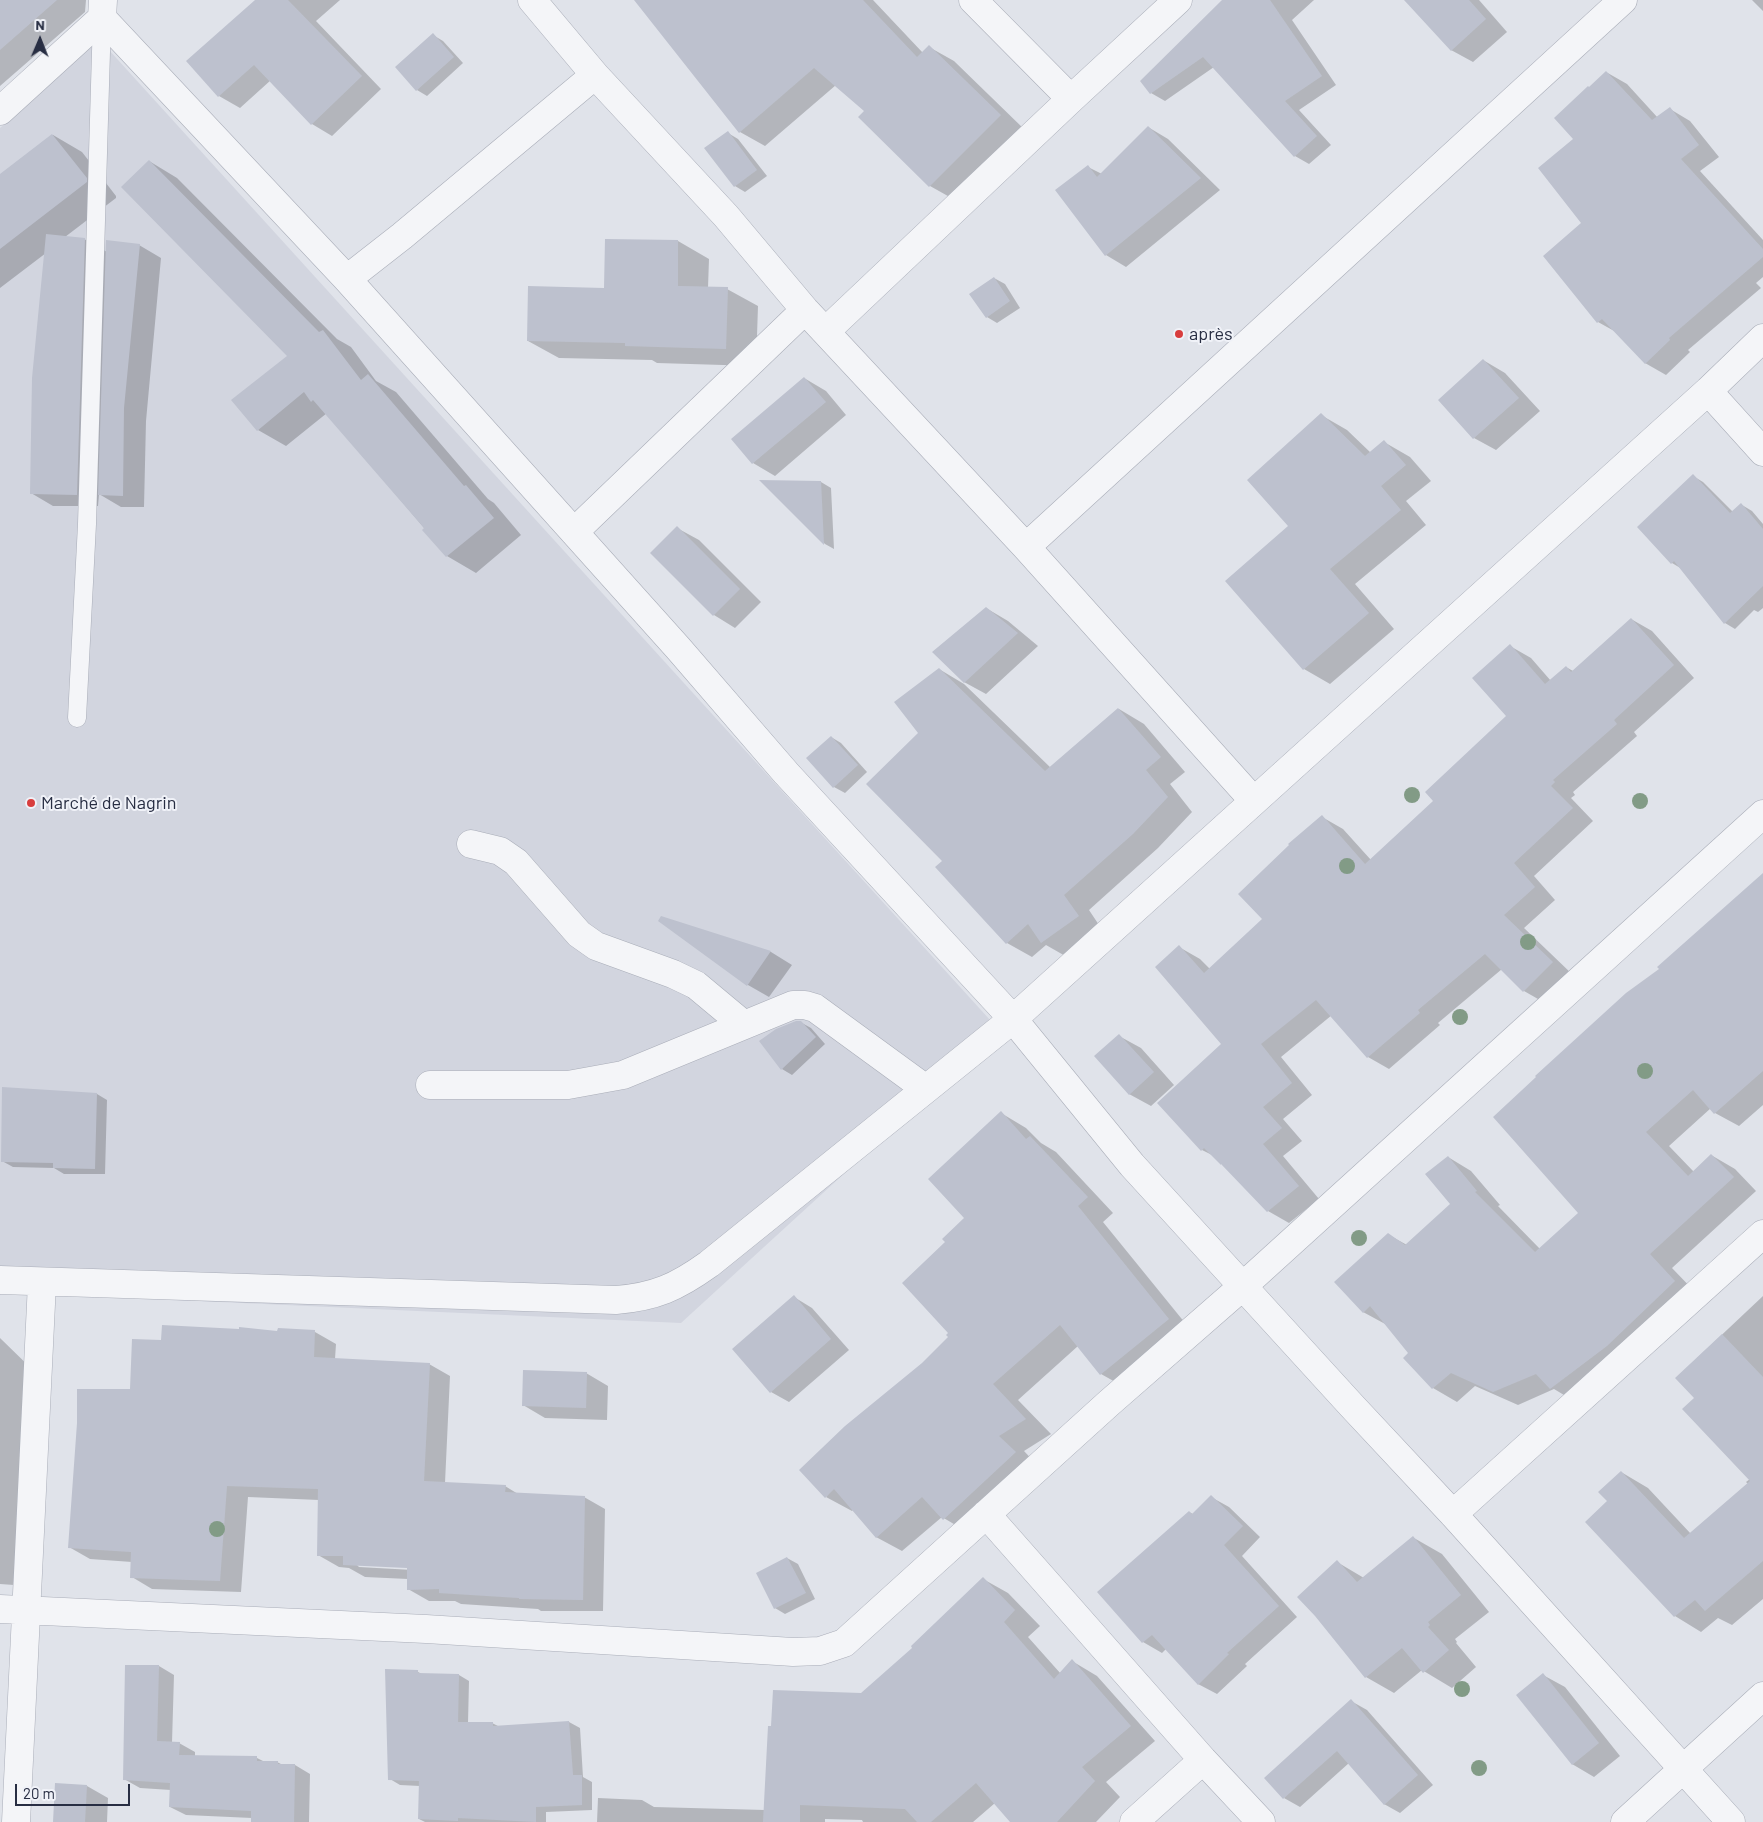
<!DOCTYPE html>
<meta charset="utf-8">
<style>
body{margin:0}
#map{position:relative;width:1763px;height:1822px;overflow:hidden;background:#e0e3ea;font-family:Barlow,sans-serif}
canvas{display:block}
.north{position:absolute;left:15px;top:15px;width:50px;height:50px;-webkit-text-stroke:4px #f0f2f8;paint-order:stroke;rotate:1deg;font-size:14px;font-weight:700;line-height:20px;text-align:center;color:#282e43}
.north::after{content:'';display:block;margin:auto;width:18px;height:22px;background:#282e43;clip-path:polygon(50% 0,100% 100%,50% 72%,0 100%)}
.scale{position:absolute;left:15px;top:1784px;width:115px;height:22px;box-sizing:border-box;border:2px solid #282e43;border-top:0;padding-left:6px;font-size:15px;line-height:18px;white-space:nowrap;color:#282e43;-webkit-text-stroke:4px #f0f2f8;paint-order:stroke}
</style>
<div id="map">
<canvas width="1763" height="1822"></canvas>
<div class="north">N</div>
<div class="scale">20 m</div>
</div>
<script>
const g = document.querySelector('canvas').getContext('2d');
g.lineJoin = 'round';
function fill(path, color) {
  g.fillStyle = color;
  g.fill(path, 'evenodd');
}
function strokePath(path, color, width, dash) {
  g.strokeStyle = color;
  g.lineWidth = width;
  g.lineCap = dash ? 'butt' : 'round';
  g.setLineDash(dash || []);
  g.stroke(path);
}
function write(font, color, halo, rows, align = 'center') {
  g.font = font + ' Barlow,sans-serif';
  g.lineWidth = 4;
  g.setLineDash([]);
  g.textBaseline = 'middle';
  g.strokeStyle = halo;
  g.fillStyle = color;
  for (const [text, x, y, turn = 0] of rows) {
    g.save();
    g.translate(x, y);
    g.rotate((+turn || 0) * Math.PI / 180);
    g.textAlign = isNaN(turn) ? turn : align;
    if (halo) g.strokeText(text, 0, 0);
    g.fillText(text, 0, 0);
    g.restore();
  }
}
const built = new Path2D(`
 M 99,39 L 1000,1031 L 681,1323 L 0,1292 L 0,128 Z`);
const shadow = new Path2D(`
 M 0,0 L 86,0 L 85,12 L 0,86 Z
 M 257,0 L 340,0 L 316,21 L 381,89 L 332,136 L 312,124 L 271,80 L 240,108 L 219,96 L 188,61 Z
 M 650,0 L 873,0 L 923,53 L 929,47 L 954,61 L 1025,130 L 955,200 L 930,186 L 866,111 L 836,85 L 765,146 L 740,132 Z
 M 1224,0 L 1314,0 L 1292,20 L 1336,85 L 1299,110 L 1331,145 L 1309,164 L 1295,156 L 1214,67 L 1165,101 L 1151,93 Z
 M 1408,0 L 1479,0 L 1507,32 L 1473,62 L 1451,50 Z
 M 1752,0 L 1763,0 L 1763,11 Z
 M 433,35 L 443,41 L 463,63 L 427,96 L 417,90 Z
 M 1606,72 L 1627,84 L 1658,118 L 1670,109 L 1690,121 L 1719,157 L 1700,171 L 1763,240 L 1763,277 L 1756,283 L 1761,288 L 1688,350 L 1690,352 L 1666,375 L 1645,363 L 1616,332 L 1598,322 L 1545,256 L 1583,223 L 1575,139 L 1589,88 Z
 M 1148,127 L 1168,139 L 1220,190 L 1126,267 L 1106,255 L 1057,190 L 1088,167 L 1102,174 Z
 M 728,133 L 738,139 L 767,176 L 745,192 L 735,186 Z
 M 53,135 L 82,152 L 116,196 L 116,198 L 65,237 L 84,239 L 107,252 L 139,245 L 161,258 L 146,421 L 144,507 L 121,507 L 99,494 L 98,506 L 53,506 L 31,493 L 46,253 L 0,288 L 0,176 Z
 M 149,161 L 177,178 L 337,339 L 351,347 L 376,381 L 396,392 L 488,499 L 494,503 L 521,535 L 476,573 L 447,556 L 424,530 L 425,529 L 327,413 L 286,446 L 258,430 L 289,356 Z
 M 678,241 L 709,259 L 708,288 L 727,289 L 758,306 L 756,366 L 657,363 L 652,360 L 559,358 L 528,341 Z
 M 994,278 L 1005,284 L 1020,308 L 997,323 L 987,317 Z
 M 1483,360 L 1505,373 L 1540,411 L 1496,450 L 1474,438 Z
 M 804,378 L 826,391 L 846,415 L 775,476 L 753,463 L 732,439 Z
 M 1321,415 L 1347,430 L 1371,453 L 1384,442 L 1410,457 L 1431,481 L 1406,501 L 1426,525 L 1355,584 L 1394,629 L 1330,684 L 1304,669 L 1290,526 Z
 M 1693,476 L 1703,482 L 1733,512 L 1742,505 L 1752,511 L 1763,524 L 1763,608 L 1758,612 L 1754,610 L 1735,629 L 1725,623 L 1682,569 L 1672,563 L 1639,527 Z
 M 762,481 L 821,482 L 831,488 L 834,549 L 825,544 Z
 M 677,528 L 699,540 L 761,602 L 735,628 L 714,615 L 652,553 Z
 M 986,608 L 1008,621 L 1038,646 L 986,694 L 964,682 Z
 M 1631,619 L 1652,631 L 1694,678 L 1634,732 L 1637,736 L 1573,792 L 1575,795 L 1571,798 L 1593,821 L 1534,876 L 1555,900 L 1524,928 L 1573,975 L 1545,1003 L 1524,991 L 1502,969 L 1438,1023 L 1440,1025 L 1389,1069 L 1368,1057 L 1332,1015 L 1281,1057 L 1312,1095 L 1283,1119 L 1302,1141 L 1283,1156 L 1319,1199 L 1289,1223 L 1268,1211 L 1214,1156 L 1202,1150 L 1223,1044 L 1179,947 L 1200,959 L 1210,969 L 1263,919 L 1322,817 L 1343,829 L 1371,860 L 1435,801 L 1508,716 L 1510,646 L 1531,658 L 1551,681 L 1566,667 L 1573,671 Z
 M 939,669 L 964,684 L 1051,768 L 1119,709 L 1144,724 L 1185,772 L 1170,784 L 1192,812 L 1158,848 L 1089,910 L 1103,931 L 1067,957 L 1046,945 L 1032,957 L 1007,943 L 944,861 L 919,733 Z
 M 831,737 L 841,743 L 867,772 L 845,793 L 834,787 L 808,758 Z
 M 1763,873 L 1763,1105 L 1739,1126 L 1715,1113 L 1711,1108 L 1669,1146 L 1694,1172 L 1711,1155 L 1735,1169 L 1756,1191 L 1672,1268 L 1698,1295 L 1574,1401 L 1554,1389 L 1518,1405 L 1475,1386 L 1457,1402 L 1433,1388 L 1405,1358 L 1410,1353 L 1387,1325 L 1363,1312 L 1389,1235 L 1407,1245 L 1452,1205 L 1448,1157 L 1471,1171 L 1500,1205 L 1498,1206 L 1540,1249 L 1579,1214 L 1660,969 L 1763,875 Z
 M 661,917 L 771,952 L 792,965 L 769,997 L 748,985 Z
 M 800,1022 L 811,1028 L 825,1044 L 792,1075 L 782,1069 Z
 M 1119,1036 L 1141,1048 L 1174,1085 L 1151,1106 L 1129,1094 Z
 M 4,1088 L 97,1094 L 107,1100 L 105,1174 L 64,1174 L 54,1168 L 13,1167 L 2,1161 Z
 M 1001,1113 L 1026,1128 L 1041,1143 L 1056,1152 L 1113,1213 L 1103,1222 L 1194,1334 L 1126,1388 L 1101,1374 L 1078,1346 L 1018,1400 L 1051,1434 L 1024,1451 L 1040,1468 L 969,1533 L 942,1517 L 902,1551 L 876,1537 L 853,1510 L 852,1511 L 826,1497 L 923,1364 L 950,1338 L 947,1242 L 966,1218 Z
 M 1763,1296 L 1763,1599 L 1732,1625 L 1718,1618 L 1701,1632 L 1675,1616 L 1609,1501 L 1621,1472 L 1648,1488 L 1691,1534 L 1748,1484 L 1746,1482 L 1750,1479 L 1696,1399 L 1676,1378 Z
 M 794,1297 L 812,1308 L 849,1350 L 789,1402 L 771,1392 Z
 M 315,1332 L 336,1344 L 335,1359 L 429,1364 L 450,1376 L 445,1483 L 505,1486 L 518,1494 L 584,1497 L 605,1509 L 603,1611 L 541,1611 L 538,1609 L 461,1604 L 455,1601 L 429,1601 L 408,1589 L 408,1579 L 365,1577 L 349,1568 L 339,1567 L 318,1555 L 319,1500 L 248,1497 L 241,1592 L 152,1589 L 132,1577 L 132,1562 L 90,1559 L 69,1547 L 131,1390 L 162,1342 ZM 357,1565 L 414,1567 L 413,1570 L 359,1567 Z
 M 0,1338 L 38,1375 L 14,1585 L 0,1584 Z
 M 586,1373 L 608,1386 L 607,1420 L 545,1418 L 523,1405 Z
 M 1211,1497 L 1229,1507 L 1260,1537 L 1242,1556 L 1297,1617 L 1245,1664 L 1247,1666 L 1217,1694 L 1198,1684 L 1166,1649 L 1162,1653 L 1143,1642 L 1099,1592 L 1189,1512 L 1193,1514 Z
 M 1414,1538 L 1442,1554 L 1489,1612 L 1455,1639 L 1457,1642 L 1456,1643 L 1476,1667 L 1452,1688 L 1422,1670 L 1394,1693 L 1366,1677 L 1315,1615 L 1337,1562 L 1364,1578 Z
 M 787,1558 L 798,1564 L 815,1599 L 785,1614 L 775,1608 Z
 M 983,1579 L 1008,1593 L 1040,1626 L 1028,1637 L 1061,1674 L 1072,1661 L 1097,1676 L 1155,1741 L 1106,1782 L 1120,1797 L 1096,1822 L 1011,1822 L 995,1803 L 973,1822 L 863,1822 L 862,1820 L 825,1819 L 825,1822 L 597,1822 L 598,1798 L 642,1800 L 654,1807 L 765,1810 L 862,1695 L 914,1648 Z
 M 159,1666 L 174,1675 L 172,1743 L 179,1743 L 195,1752 L 195,1757 L 257,1758 L 265,1762 L 277,1762 L 283,1765 L 295,1765 L 310,1774 L 309,1822 L 252,1822 L 252,1818 L 186,1815 L 170,1807 L 171,1790 L 140,1788 L 124,1779 Z
 M 418,1672 L 422,1674 L 459,1675 L 469,1681 L 468,1723 L 492,1723 L 500,1727 L 569,1722 L 580,1728 L 583,1777 L 592,1782 L 592,1810 L 546,1812 L 546,1822 L 425,1822 L 419,1819 L 420,1786 L 400,1785 L 390,1779 Z
 M 1543,1675 L 1565,1687 L 1620,1756 L 1594,1777 L 1572,1764 Z
 M 1351,1701 L 1367,1710 L 1433,1785 L 1400,1813 L 1384,1804 L 1349,1763 L 1300,1807 L 1284,1798 Z
 M 87,1786 L 108,1798 L 107,1822 L 55,1822 Z`);
const building = new Path2D(`
 M 0,0 L 57,0 L 0,50 Z
 M 255,0 L 288,0 L 362,76 L 311,125 L 254,65 L 218,97 L 186,61 Z
 M 634,0 L 863,0 L 917,57 L 929,45 L 1001,115 L 929,187 L 858,117 L 864,111 L 814,68 L 739,133 Z
 M 1222,0 L 1270,0 L 1322,76 L 1285,101 L 1317,136 L 1294,157 L 1203,57 L 1150,94 L 1140,81 Z
 M 1404,0 L 1469,0 L 1486,19 L 1451,51 Z
 M 433,33 L 454,57 L 416,91 L 395,67 Z
 M 1606,71 L 1652,120 L 1670,107 L 1699,145 L 1681,159 L 1763,249 L 1763,257 L 1669,338 L 1670,340 L 1645,364 L 1602,319 L 1597,323 L 1543,256 L 1581,223 L 1538,168 L 1573,139 L 1554,118 L 1588,86 L 1589,87 Z
 M 1148,126 L 1201,178 L 1105,256 L 1055,190 L 1088,165 L 1097,177 Z
 M 728,131 L 757,170 L 734,187 L 704,148 Z
 M 52,134 L 87,178 L 87,182 L 0,249 L 0,174 Z
 M 149,160 L 319,332 L 323,330 L 361,380 L 368,374 L 464,486 L 466,485 L 494,518 L 446,557 L 422,530 L 424,528 L 313,400 L 311,402 L 304,392 L 257,431 L 231,400 L 287,356 L 121,187 Z
 M 46,234 L 85,238 L 77,495 L 30,494 L 32,378 Z
 M 605,239 L 678,240 L 678,286 L 728,287 L 726,349 L 625,346 L 625,343 L 527,341 L 528,286 L 604,288 Z
 M 106,240 L 140,244 L 124,408 L 123,496 L 98,495 Z
 M 994,277 L 1010,301 L 986,318 L 969,294 Z
 M 1483,359 L 1519,398 L 1473,439 L 1438,400 Z
 M 804,377 L 826,402 L 752,464 L 731,439 Z
 M 1321,413 L 1365,456 L 1384,440 L 1406,465 L 1381,486 L 1401,510 L 1330,569 L 1369,613 L 1303,670 L 1225,581 L 1288,526 L 1247,480 Z
 M 1693,474 L 1730,513 L 1741,503 L 1763,529 L 1763,586 L 1724,624 L 1674,561 L 1671,564 L 1637,527 Z
 M 759,480 L 821,481 L 824,545 Z
 M 677,526 L 740,589 L 713,616 L 650,553 Z
 M 986,607 L 1018,633 L 964,683 L 932,652 Z
 M 1631,618 L 1674,665 L 1614,720 L 1617,724 L 1553,780 L 1555,782 L 1551,786 L 1573,808 L 1514,863 L 1535,887 L 1504,915 L 1553,962 L 1523,992 L 1485,954 L 1418,1010 L 1420,1013 L 1367,1058 L 1316,1000 L 1261,1044 L 1292,1083 L 1263,1107 L 1282,1128 L 1263,1144 L 1299,1186 L 1267,1212 L 1221,1164 L 1221,1165 L 1204,1148 L 1201,1151 L 1157,1103 L 1221,1044 L 1155,967 L 1179,945 L 1204,973 L 1262,919 L 1238,894 L 1289,845 L 1288,844 L 1322,815 L 1365,864 L 1433,801 L 1425,792 L 1506,716 L 1472,678 L 1510,644 L 1545,684 L 1566,666 L 1571,672 Z
 M 939,668 L 1045,771 L 1118,708 L 1161,757 L 1146,770 L 1168,797 L 1133,834 L 1064,895 L 1079,916 L 1041,943 L 1028,924 L 1006,944 L 935,867 L 942,861 L 866,784 L 918,733 L 894,702 Z
 M 831,736 L 858,765 L 833,788 L 806,758 Z
 M 1763,873 L 1763,1071 L 1714,1114 L 1693,1090 L 1646,1132 L 1688,1176 L 1711,1154 L 1734,1177 L 1650,1254 L 1675,1281 L 1607,1346 L 1550,1389 L 1536,1374 L 1493,1392 L 1451,1373 L 1432,1389 L 1403,1358 L 1408,1353 L 1370,1306 L 1363,1313 L 1334,1282 L 1388,1233 L 1405,1245 L 1450,1204 L 1425,1174 L 1448,1156 L 1477,1191 L 1475,1192 L 1535,1252 L 1578,1213 L 1493,1117 L 1536,1077 L 1535,1076 L 1626,993 L 1659,969 L 1657,967 Z
 M 661,916 L 771,951 L 747,986 L 658,921 Z
 M 796,1021 L 801,1021 L 816,1037 L 781,1070 L 759,1041 L 776,1029 Z
 M 1119,1034 L 1154,1072 L 1129,1095 L 1094,1056 Z
 M 2,1087 L 97,1093 L 95,1169 L 53,1168 L 53,1163 L 1,1162 Z
 M 1001,1111 L 1026,1139 L 1030,1136 L 1088,1197 L 1078,1206 L 1169,1319 L 1100,1375 L 1060,1325 L 993,1384 L 1026,1419 L 999,1436 L 1016,1452 L 943,1520 L 922,1497 L 876,1538 L 834,1489 L 825,1498 L 799,1470 L 845,1426 L 922,1363 L 948,1337 L 946,1335 L 948,1333 L 902,1283 L 945,1242 L 942,1239 L 964,1218 L 928,1179 Z
 M 794,1295 L 831,1339 L 770,1393 L 732,1349 Z
 M 162,1325 L 239,1329 L 239,1327 L 277,1331 L 278,1328 L 315,1330 L 314,1357 L 430,1363 L 424,1481 L 506,1485 L 505,1492 L 585,1496 L 583,1600 L 519,1599 L 519,1598 L 439,1593 L 439,1589 L 407,1590 L 407,1568 L 343,1565 L 343,1556 L 317,1556 L 318,1489 L 227,1486 L 220,1581 L 130,1578 L 131,1552 L 68,1548 L 77,1423 L 77,1389 L 130,1389 L 132,1339 L 161,1340 Z
 M 1722,1334 L 1763,1377 L 1763,1561 L 1705,1611 L 1695,1600 L 1674,1617 L 1585,1522 L 1607,1501 L 1598,1492 L 1621,1471 L 1684,1538 L 1750,1481 L 1682,1409 L 1694,1398 L 1675,1378 Z
 M 523,1370 L 587,1372 L 586,1408 L 522,1406 Z
 M 1211,1495 L 1243,1526 L 1224,1545 L 1279,1606 L 1227,1653 L 1229,1654 L 1198,1685 L 1152,1635 L 1142,1643 L 1097,1592 L 1189,1511 L 1192,1514 Z
 M 1413,1536 L 1461,1595 L 1428,1622 L 1430,1625 L 1428,1627 L 1449,1650 L 1423,1673 L 1402,1648 L 1365,1678 L 1315,1616 L 1297,1597 L 1337,1560 L 1357,1582 Z
 M 787,1557 L 806,1593 L 774,1609 L 756,1573 Z
 M 983,1577 L 1015,1610 L 1004,1622 L 1054,1679 L 1072,1659 L 1131,1726 L 1082,1767 L 1095,1781 L 1057,1822 L 1010,1822 L 976,1783 L 931,1822 L 917,1822 L 905,1809 L 800,1805 L 800,1822 L 763,1822 L 768,1726 L 771,1726 L 773,1690 L 861,1693 L 912,1648 L 911,1646 Z
 M 125,1665 L 159,1665 L 157,1741 L 180,1742 L 179,1755 L 257,1756 L 257,1761 L 278,1761 L 278,1764 L 295,1764 L 294,1822 L 251,1822 L 251,1811 L 169,1807 L 170,1783 L 123,1780 Z
 M 385,1669 L 418,1670 L 418,1673 L 459,1674 L 458,1722 L 493,1722 L 493,1726 L 569,1721 L 573,1775 L 582,1775 L 582,1805 L 536,1807 L 536,1822 L 458,1818 L 458,1821 L 418,1819 L 419,1781 L 388,1780 Z
 M 1543,1673 L 1599,1743 L 1572,1765 L 1516,1695 Z
 M 1351,1699 L 1418,1775 L 1384,1805 L 1337,1751 L 1283,1799 L 1264,1778 Z
 M 55,1783 L 87,1785 L 85,1822 L 53,1822 Z`);
const lane = new Path2D(`
 M 77,718 L 87,524 L 102,18`);
const street = new Path2D(`
 M 532,0 L 595,75 L 726,216 L 805,310 L 1026,547 L 1253,800
 M 973,0 L 1071,99
 M 102,18 L 347,279 L 678,648 L 786,773 L 1013,1019 L 1132,1165 L 1352,1406 L 1453,1514 L 1731,1822
 M 0,111 L 102,18 L 103,0
 M 347,279 L 402,236 L 595,75
 M 826,331 L 1071,99 L 1178,0
 M 1708,391 L 1763,452
 M 574,532 L 805,310
 M 1026,547 L 1623,0
 M 471,844 L 500,851 L 516,862 L 579,934 L 596,946 L 673,974 L 696,985 L 744,1025
 M 430,1085 L 568,1085 L 623,1075 L 793,1005 L 805,1005 L 815,1008 L 926,1089
 M 0,1280 L 616,1300 C 655,1297 677,1287 709,1264 L 1013,1019 L 1708,391 L 1763,338
 M 986,1514 L 1203,1760 L 1261,1822
 M 1453,1514 L 1763,1234
 M 0,1609 L 426,1629 L 793,1652 L 820,1651 L 844,1643 L 1109,1403 L 1243,1286 L 1763,814
 M 16,1822 C 26,1642 33,1462 42,1283
 M 1134,1822 L 1203,1760
 M 1625,1822 L 1763,1696`);
const trees = [
 [1412,795],
 [1640,801],
 [1347,866],
 [1528,942],
 [1460,1017],
 [1645,1071],
 [1359,1238],
 [217,1529],
 [1462,1689],
 [1479,1768]
];
const markers = [
 [1179,334,5,"#d83d3d"],
 [31,803,5,"#d83d3d"]
];
const poiNames = [
 ["après",1189,334],
 ["Marché de Nagrin",41,803]
];
fill(built, '#d2d5df');
fill(shadow, '#0003');
fill(building, '#bdc1ce');
strokePath(lane, '#a9adb8', 19);
strokePath(street, '#a9adb8', 29);
strokePath(lane, '#f4f5f8', 18);
strokePath(street, '#f4f5f8', 28);
g.fillStyle = '#829b86';
for (const [x, y] of trees) {
  g.beginPath();
  g.arc(x, y, 8, 0, 2 * Math.PI);
  g.fill();
}
for (const [x, y, r, color] of markers) {
  const dot = new Path2D();
  dot.arc(x, y, r, 0, 2 * Math.PI);
  g.fillStyle = color;
  g.fill(dot);
  strokePath(dot, '#f0f2f8', 2);
}
write('18px', '#282e43', '#f0f2f8', poiNames, 'left');
</script>
